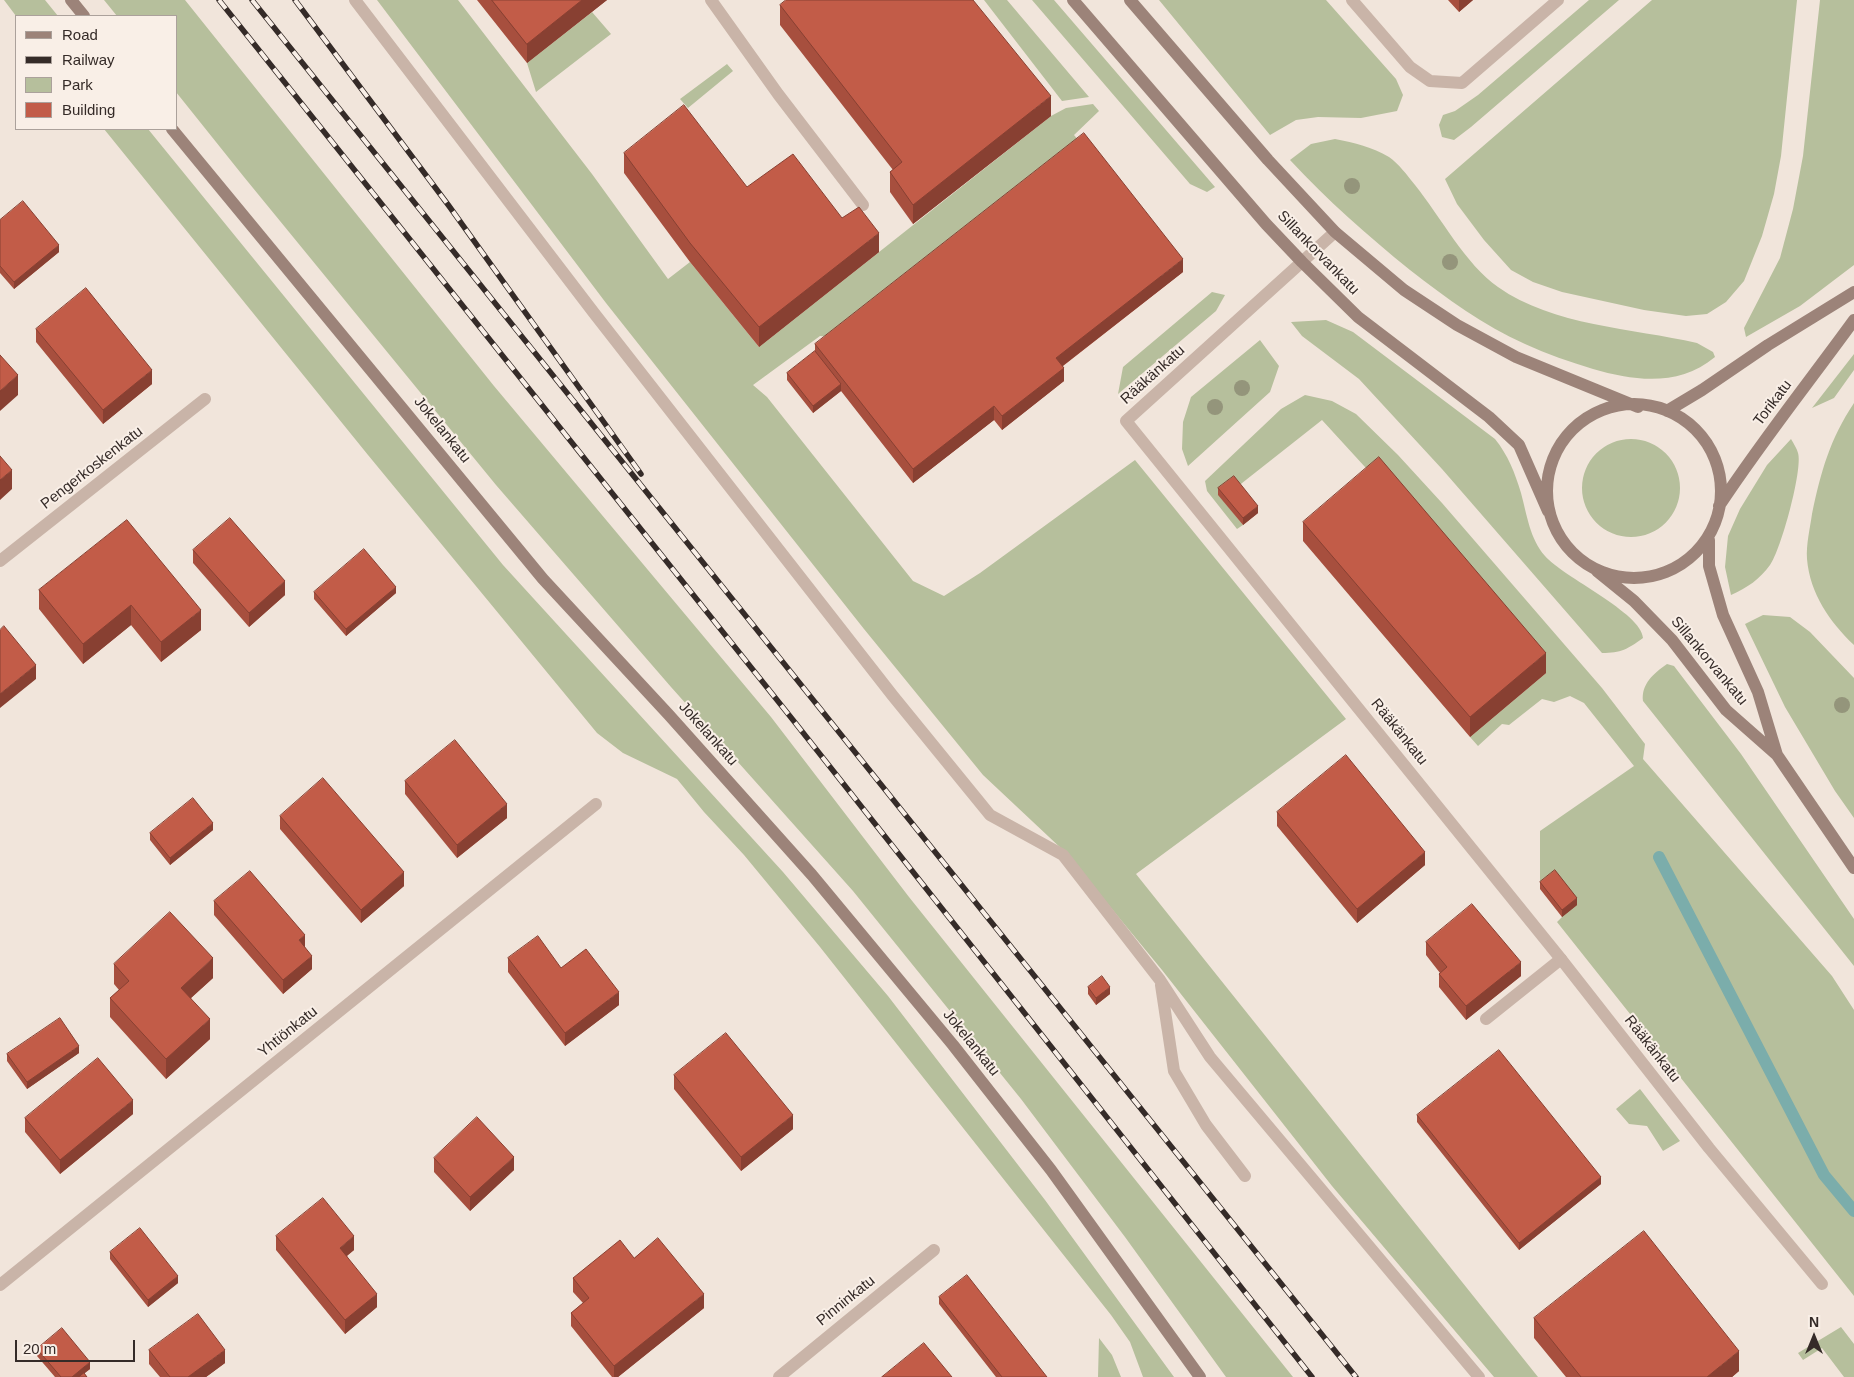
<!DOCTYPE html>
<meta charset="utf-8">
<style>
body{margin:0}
#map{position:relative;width:1854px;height:1377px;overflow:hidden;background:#f1e5db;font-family:Arial,sans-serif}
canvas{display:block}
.legend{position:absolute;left:15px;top:15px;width:162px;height:115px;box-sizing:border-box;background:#f9efe7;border:1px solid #aba19b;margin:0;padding:6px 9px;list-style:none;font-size:15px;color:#352b28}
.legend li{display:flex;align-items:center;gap:10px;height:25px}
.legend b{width:25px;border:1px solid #aba19b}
.north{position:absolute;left:1789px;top:1312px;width:50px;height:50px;-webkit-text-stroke:4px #f9efe7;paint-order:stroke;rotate:0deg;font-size:14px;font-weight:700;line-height:20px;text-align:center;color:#352b28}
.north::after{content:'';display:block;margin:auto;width:18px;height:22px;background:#352b28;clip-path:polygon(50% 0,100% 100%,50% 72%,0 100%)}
.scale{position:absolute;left:15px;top:1340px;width:120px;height:22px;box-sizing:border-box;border:2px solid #352b28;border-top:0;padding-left:6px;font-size:15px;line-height:18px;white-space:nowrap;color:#352b28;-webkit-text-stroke:4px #f9efe7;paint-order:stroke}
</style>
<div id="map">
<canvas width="1854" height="1377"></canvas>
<ul class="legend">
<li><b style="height:6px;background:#9c8379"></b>Road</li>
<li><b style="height:6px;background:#352b28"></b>Railway</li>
<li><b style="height:14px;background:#b6bf9c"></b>Park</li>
<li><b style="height:14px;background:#c25c48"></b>Building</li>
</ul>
<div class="north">N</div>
<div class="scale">20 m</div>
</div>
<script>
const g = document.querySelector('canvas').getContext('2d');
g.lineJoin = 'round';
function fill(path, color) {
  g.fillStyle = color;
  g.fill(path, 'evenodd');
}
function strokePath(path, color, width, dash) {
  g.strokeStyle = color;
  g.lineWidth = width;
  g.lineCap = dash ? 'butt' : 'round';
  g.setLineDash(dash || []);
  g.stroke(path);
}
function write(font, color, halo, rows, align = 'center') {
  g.font = font + ' Arial,sans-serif';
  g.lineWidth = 4;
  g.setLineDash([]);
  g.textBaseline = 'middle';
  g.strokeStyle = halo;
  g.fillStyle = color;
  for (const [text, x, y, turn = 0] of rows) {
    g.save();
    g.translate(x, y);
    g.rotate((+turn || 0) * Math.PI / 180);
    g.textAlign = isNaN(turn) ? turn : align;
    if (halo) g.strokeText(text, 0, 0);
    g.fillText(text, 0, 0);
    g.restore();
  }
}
const green = new Path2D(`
 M 4,0 L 45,0 L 58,16 L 16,16 Z
 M 104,0 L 185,0 L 494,386 L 771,717 L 909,897 L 1293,1377 L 1226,1377 L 1125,1237 L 1021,1099 L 853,891 L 671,687 L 496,485 L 244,177 L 176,92 L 176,16 L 117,16 Z
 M 377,0 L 458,0 L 592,174 L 668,279 L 690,262 L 759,347 L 1051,116 L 1066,108 L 1093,104 L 1099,111 L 1074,135 L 1084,147 L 840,338 L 820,336 L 753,385 L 767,397 L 913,581 L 944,596 L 980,573 L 1135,460 L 1346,719 L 1136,874 L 1538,1377 L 1494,1377 L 1332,1186 L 1162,970 L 1065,852 L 983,775 L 864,629 L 606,303 Z
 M 984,0 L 1007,0 L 1089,97 L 1062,101 Z
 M 1032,0 L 1054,0 L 1215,187 L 1207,192 L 1190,184 Z
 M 1159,0 L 1326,0 L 1396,79 L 1403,95 L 1397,111 L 1361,118 L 1318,117 L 1296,120 L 1270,135 Z
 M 1589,0 L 1619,0 L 1471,127 L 1454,140 L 1442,137 L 1439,125 L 1443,115 L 1455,111 L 1478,95 Z
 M 1652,0 L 1797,0 L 1781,156 L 1774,194 L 1762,236 L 1744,281 L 1726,302 L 1707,314 L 1686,316 L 1644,310 L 1562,292 L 1533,282 L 1511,270 L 1484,240 L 1457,204 L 1445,179 Z
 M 1820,0 L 1854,0 L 1854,265 L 1800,306 L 1746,337 L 1744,328 L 1780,258 L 1793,209 L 1803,156 Z
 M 592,12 L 611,34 L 536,92 L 527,63 Z
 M 727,64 L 733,71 L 688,108 L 680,99 Z
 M 104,129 L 148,129 L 503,565 L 783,872 L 888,996 L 1045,1200 L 1174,1377 L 1143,1377 L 1130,1342 L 1111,1315 L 820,947 L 744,855 L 704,812 L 677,779 L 623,753 L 597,733 L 368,455 Z
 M 1335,139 C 1355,143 1372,147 1389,157 C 1399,164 1407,175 1415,185 C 1440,216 1466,265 1498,287 C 1553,326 1632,328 1697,343 L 1713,352 L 1715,357 C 1679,387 1635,381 1593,369 C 1570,362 1547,354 1525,344 C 1484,326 1446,298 1410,270 C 1368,236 1327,200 1290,160 L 1311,144 Z
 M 1212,292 L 1225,295 L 1216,311 L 1118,394 L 1123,367 Z
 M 1326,320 L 1353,332 L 1495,439 C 1508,455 1515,473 1521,493 C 1527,515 1530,539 1545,556 C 1563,577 1642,613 1643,638 C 1628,649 1621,653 1602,653 L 1442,469 L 1359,379 L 1302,336 L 1291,322 Z
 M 1260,340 L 1279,366 L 1270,392 L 1188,466 L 1182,449 L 1183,422 L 1191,397 Z
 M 1854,354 L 1854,370 L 1834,398 L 1812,408 Z
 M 1305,395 L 1332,401 L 1356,414 L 1398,455 L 1442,503 L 1602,688 L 1645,744 L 1643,759 L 1832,976 L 1854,1010 L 1854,1296 L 1557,922 L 1562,917 L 1555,877 L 1540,889 L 1540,831 L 1634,766 L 1584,703 L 1570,696 L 1554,702 L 1542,699 L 1509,725 L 1502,724 L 1478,746 L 1470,737 L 1546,673 L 1376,479 L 1322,420 L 1237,487 L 1219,495 L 1243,525 L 1237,529 L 1207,491 L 1205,481 L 1281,409 Z
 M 1854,403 L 1854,645 C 1830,622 1810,594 1807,559 C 1806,545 1810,528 1812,514 C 1821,471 1830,439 1854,403 Z
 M 1791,439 C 1794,444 1797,449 1798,453 C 1803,469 1781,550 1770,565 C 1760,579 1747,588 1731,595 L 1725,567 L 1728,536 L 1740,509 L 1767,465 Z
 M1582 488a49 49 0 1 1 98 0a49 49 0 1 1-98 0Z
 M 1763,615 L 1790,617 L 1810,632 L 1854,678 L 1854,818 L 1835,791 L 1785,707 L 1745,624 Z
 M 1667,664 L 1674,666 L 1741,754 L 1854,919 L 1854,966 L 1643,701 C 1641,684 1654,673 1667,664 Z
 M 1640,1089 L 1680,1141 L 1663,1151 L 1647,1126 L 1629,1124 L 1616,1109 Z
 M 1841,1327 L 1854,1344 L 1854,1377 L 1844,1377 L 1822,1348 L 1803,1360 L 1798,1353 Z
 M 1099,1338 L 1112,1355 L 1121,1377 L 1098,1377 Z`);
const stream = new Path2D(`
 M 1659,857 L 1824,1175 L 1854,1211`);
const lane = new Path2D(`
 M 355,0 L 594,313 L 893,696 L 990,815 L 1063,855 L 1160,980 L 1210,1057 L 1479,1377
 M 711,0 L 778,94 L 863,205
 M 1161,985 L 1174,1071 L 1206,1125 L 1245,1176
 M 1486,1019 L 1561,959`);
const street = new Path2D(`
 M 1352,0 L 1410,67 L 1430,81 L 1462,83 L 1558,0
 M 1335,232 L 1126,421 L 1561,959 L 1709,1148 L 1822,1284
 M 0,561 L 205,399
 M 0,1285 L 596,804
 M 779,1377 L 934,1250`);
const secondary = new Path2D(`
 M 71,0 L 84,16
 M 1073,0 L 1266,224 L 1302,262 L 1358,317 L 1489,417 L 1519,445 L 1548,511
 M 1130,0 L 1268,160 L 1335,232 L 1404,290 L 1457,325 L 1516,357 L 1638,407
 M 172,129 L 543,579 L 669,715 L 812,875 L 953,1045 L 1051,1170 L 1200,1377
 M1547 491a87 87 0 1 1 174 0a87 87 0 1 1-174 0Z
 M 1667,411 L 1702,390 L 1768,345 L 1854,292
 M 1719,506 C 1761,442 1809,382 1854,320
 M 1709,540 L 1709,566 L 1723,615 L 1758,692 L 1777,755
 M 1597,571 L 1634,601 L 1672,640 L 1726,710 L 1777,755 L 1854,868`);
const rail = new Path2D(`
 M 219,0 L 793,720 L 1312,1377
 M 252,0 L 1356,1377
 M 295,0 L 449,206 L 641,474`);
const trees = [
 [1352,186],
 [1450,262],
 [1242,388],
 [1215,407],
 [1842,705]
];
const wall = new Path2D(`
 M 477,0 L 607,0 L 527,63 Z
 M 1448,0 L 1473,0 L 1459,12 Z
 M 780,5 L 1051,116 L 913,224 L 890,192 L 890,172 L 893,170 L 780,25 Z
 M 624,153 L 747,187 L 842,218 L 879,252 L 759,347 L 690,262 L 624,173 Z
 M 0,220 L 59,252 L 14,289 L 0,273 Z
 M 1183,272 L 1063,366 L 1064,381 L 1002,430 L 994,420 L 913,483 L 841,391 L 813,413 L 787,380 L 787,373 L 815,351 L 815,344 Z
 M 36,329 L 152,384 L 103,424 L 36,342 Z
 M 1218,488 L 1258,513 L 1243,525 L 1218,495 Z
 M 127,520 L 201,630 L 161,662 L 131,625 L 83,664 L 39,609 L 39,590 Z
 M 1303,522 L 1546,673 L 1470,737 L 1303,541 Z
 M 193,550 L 285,595 L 249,627 L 193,563 Z
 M 314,592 L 396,593 L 346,636 L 314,599 Z
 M 405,781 L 507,818 L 457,858 L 405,794 Z
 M 1277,812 L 1425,865 L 1357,923 L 1277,826 Z
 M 280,816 L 404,886 L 361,923 L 280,829 Z
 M 213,830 L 170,865 L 150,840 L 150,833 Z
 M 1540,882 L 1577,905 L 1562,917 L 1540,889 Z
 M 214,901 L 305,947 L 312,969 L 283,994 L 214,915 Z
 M 1426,942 L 1521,976 L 1466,1020 L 1439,987 L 1439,974 L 1440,973 L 1426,955 Z
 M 508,958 L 619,1005 L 565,1046 L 508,972 Z
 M 114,964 L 213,978 L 191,998 L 210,1039 L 166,1079 L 110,1017 L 110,998 L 119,990 L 114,984 Z
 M 1088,987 L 1110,994 L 1096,1005 L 1088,994 Z
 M 79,1053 L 27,1089 L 7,1061 L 7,1054 Z
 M 674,1075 L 793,1129 L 741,1171 L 674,1089 Z
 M 133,1114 L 60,1174 L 25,1132 L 25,1118 Z
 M 1417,1115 L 1601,1184 L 1519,1250 L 1417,1122 Z
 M 434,1158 L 514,1170 L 470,1211 L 434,1172 Z
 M 276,1236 L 354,1250 L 347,1256 L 377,1307 L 345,1334 L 276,1250 Z
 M 110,1252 L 178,1283 L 148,1307 L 110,1259 Z
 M 634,1258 L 704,1308 L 618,1377 L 612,1377 L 571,1326 L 571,1313 L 583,1303 L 573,1292 L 573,1278 Z
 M 939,1297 L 1047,1377 L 996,1377 L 939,1304 Z
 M 1534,1318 L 1739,1371 L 1732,1377 L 1566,1377 L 1534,1338 Z
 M 37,1349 L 90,1369 L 84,1373 L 87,1377 L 55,1377 L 37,1356 Z
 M 149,1350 L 225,1363 L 206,1377 L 160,1377 L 149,1364 Z`);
const shadedWall = new Path2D(`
 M 582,0 L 607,0 L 527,63 L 527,44 Z
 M 1459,0 L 1473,0 L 1459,12 Z
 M 1051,96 L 1051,116 L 913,224 L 913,205 Z
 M 879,233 L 879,252 L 759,347 L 759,327 Z
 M 59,245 L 59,252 L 14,289 L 14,282 Z
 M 1183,259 L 1183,272 L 1056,371 L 1056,358 Z
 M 1064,368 L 1064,381 L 1002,430 L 1002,416 Z
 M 152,370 L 152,384 L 103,424 L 103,410 Z
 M 18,375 L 18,395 L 0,411 L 0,391 Z
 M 841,384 L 841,391 L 813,413 L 813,406 Z
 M 994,406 L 994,420 L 913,483 L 913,469 Z
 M 12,470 L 12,489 L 0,500 L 0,480 Z
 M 1258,506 L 1258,513 L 1243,525 L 1243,518 Z
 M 285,581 L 285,595 L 249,627 L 249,613 Z
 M 396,587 L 396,593 L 346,636 L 346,629 Z
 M 131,605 L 131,625 L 83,664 L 83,644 Z
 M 201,610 L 201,630 L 161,662 L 161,642 Z
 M 1546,653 L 1546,673 L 1470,737 L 1470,717 Z
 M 36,665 L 36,679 L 0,708 L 0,694 Z
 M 507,804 L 507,818 L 457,858 L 457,845 Z
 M 213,823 L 213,830 L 170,865 L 170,858 Z
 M 1425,852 L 1425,865 L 1357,923 L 1357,909 Z
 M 404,872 L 404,886 L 361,923 L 361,910 Z
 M 1577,898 L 1577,905 L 1562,917 L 1562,910 Z
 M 305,935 L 305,949 L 299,940 Z
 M 312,956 L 312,969 L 283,994 L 283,980 Z
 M 213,958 L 213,978 L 181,1007 L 181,988 Z
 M 1521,962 L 1521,976 L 1466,1020 L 1466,1006 Z
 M 1110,987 L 1110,994 L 1096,1005 L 1096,998 Z
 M 619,992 L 619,1005 L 565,1046 L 565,1033 Z
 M 210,1019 L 210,1039 L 166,1079 L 166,1059 Z
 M 79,1046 L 79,1053 L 27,1089 L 27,1082 Z
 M 133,1100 L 133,1114 L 60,1174 L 60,1160 Z
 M 793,1115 L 793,1129 L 741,1171 L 741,1157 Z
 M 514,1157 L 514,1170 L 470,1211 L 470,1197 Z
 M 1601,1177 L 1601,1184 L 1519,1250 L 1519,1243 Z
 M 354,1236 L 354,1250 L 340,1261 L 340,1248 Z
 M 178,1276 L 178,1283 L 148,1307 L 148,1300 Z
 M 377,1294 L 377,1307 L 345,1334 L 345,1320 Z
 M 704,1294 L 704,1308 L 618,1377 L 614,1377 L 614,1366 Z
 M 225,1350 L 225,1363 L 206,1377 L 188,1377 Z
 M 1739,1351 L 1739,1371 L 1732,1377 L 1707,1377 Z
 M 90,1362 L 90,1369 L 80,1377 L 72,1377 Z`);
const building = new Path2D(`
 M 492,0 L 582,0 L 527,44 Z
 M 786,0 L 973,0 L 1051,96 L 913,205 L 890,172 L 902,162 L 780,5 Z
 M 684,105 L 747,187 L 793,154 L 842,218 L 859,207 L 879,233 L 759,327 L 690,243 L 624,153 Z
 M 1084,133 L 1183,259 L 1056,358 L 1064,368 L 1002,416 L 994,406 L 913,469 L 815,344 Z
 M 23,201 L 59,245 L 14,282 L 0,266 L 0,220 Z
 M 86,288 L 152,370 L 103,410 L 36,329 Z
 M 815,351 L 841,384 L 813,406 L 787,373 Z
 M 0,355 L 18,375 L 0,391 Z
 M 0,456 L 12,470 L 0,480 Z
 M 1379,457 L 1546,653 L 1470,717 L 1303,522 Z
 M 1234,476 L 1258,506 L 1243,518 L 1218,488 Z
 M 230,518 L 285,581 L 249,613 L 193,550 Z
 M 127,520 L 201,610 L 161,642 L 131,605 L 83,644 L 39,590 Z
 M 364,549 L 396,587 L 346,629 L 314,592 Z
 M 4,626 L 36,665 L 0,694 L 0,630 Z
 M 455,740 L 507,804 L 457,845 L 405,781 Z
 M 1346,755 L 1425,852 L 1357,909 L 1277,812 Z
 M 323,778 L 404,872 L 361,910 L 280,816 Z
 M 193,798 L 213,823 L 170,858 L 150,833 Z
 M 1555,870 L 1577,898 L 1562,910 L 1540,882 Z
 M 250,871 L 305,935 L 299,940 L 312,956 L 283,980 L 214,901 Z
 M 1472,904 L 1521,962 L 1466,1006 L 1439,974 L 1447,967 L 1426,942 Z
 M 170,912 L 213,958 L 181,988 L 210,1019 L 166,1059 L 110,998 L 129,981 L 114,964 Z
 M 538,936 L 561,968 L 586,949 L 619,992 L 565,1033 L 508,958 Z
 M 1102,976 L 1110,987 L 1096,998 L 1088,987 Z
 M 60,1018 L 79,1046 L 27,1082 L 7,1054 Z
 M 726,1033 L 793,1115 L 741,1157 L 674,1075 Z
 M 1499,1050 L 1601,1177 L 1519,1243 L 1417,1115 Z
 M 98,1058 L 133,1100 L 60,1160 L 25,1118 Z
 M 477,1117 L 514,1157 L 470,1197 L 434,1158 Z
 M 323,1198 L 354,1236 L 340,1248 L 377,1294 L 345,1320 L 276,1236 Z
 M 140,1228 L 178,1276 L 148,1300 L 110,1252 Z
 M 1644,1231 L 1739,1351 L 1707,1377 L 1581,1377 L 1534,1318 Z
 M 658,1238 L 704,1294 L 614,1366 L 571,1313 L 589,1298 L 573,1278 L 620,1240 L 634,1258 Z
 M 967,1275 L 1047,1377 L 1002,1377 L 939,1297 Z
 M 198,1314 L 225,1350 L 188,1377 L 170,1377 L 149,1350 Z
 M 62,1328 L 90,1362 L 72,1377 L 61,1377 L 37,1349 Z
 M 924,1343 L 952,1377 L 882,1377 Z
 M 84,1373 L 87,1377 L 79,1377 Z`);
const streetNames = [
 ["Sillankorvankatu",1318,253,46],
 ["Rääkänkatu",1153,375,-42],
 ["Torikatu",1773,403,-53],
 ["Jokelankatu",442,430,51],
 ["Pengerkoskenkatu",92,468,-38],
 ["Sillankorvankatu",1709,661,50],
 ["Rääkänkatu",1399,732,51],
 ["Jokelankatu",708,734,48],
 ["Yhtiönkatu",288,1032,-39],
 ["Jokelankatu",971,1043,51],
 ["Rääkänkatu",1652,1049,52],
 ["Pinninkatu",846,1301,-39]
];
fill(green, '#b6bf9c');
strokePath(stream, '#7badab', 12);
strokePath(lane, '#c9b4a8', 12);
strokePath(street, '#c9b4a8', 12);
strokePath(secondary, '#9c8379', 12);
strokePath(rail, '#352b28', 5.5);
strokePath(rail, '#f9efe7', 4, [11]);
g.fillStyle = '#94957b';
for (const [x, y] of trees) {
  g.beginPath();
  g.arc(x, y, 8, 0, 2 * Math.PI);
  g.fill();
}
fill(wall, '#a74f3e');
fill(shadedWall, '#884032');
fill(building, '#c25c48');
strokePath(building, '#884032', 1);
write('15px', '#352b28', '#f9efe7', streetNames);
</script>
